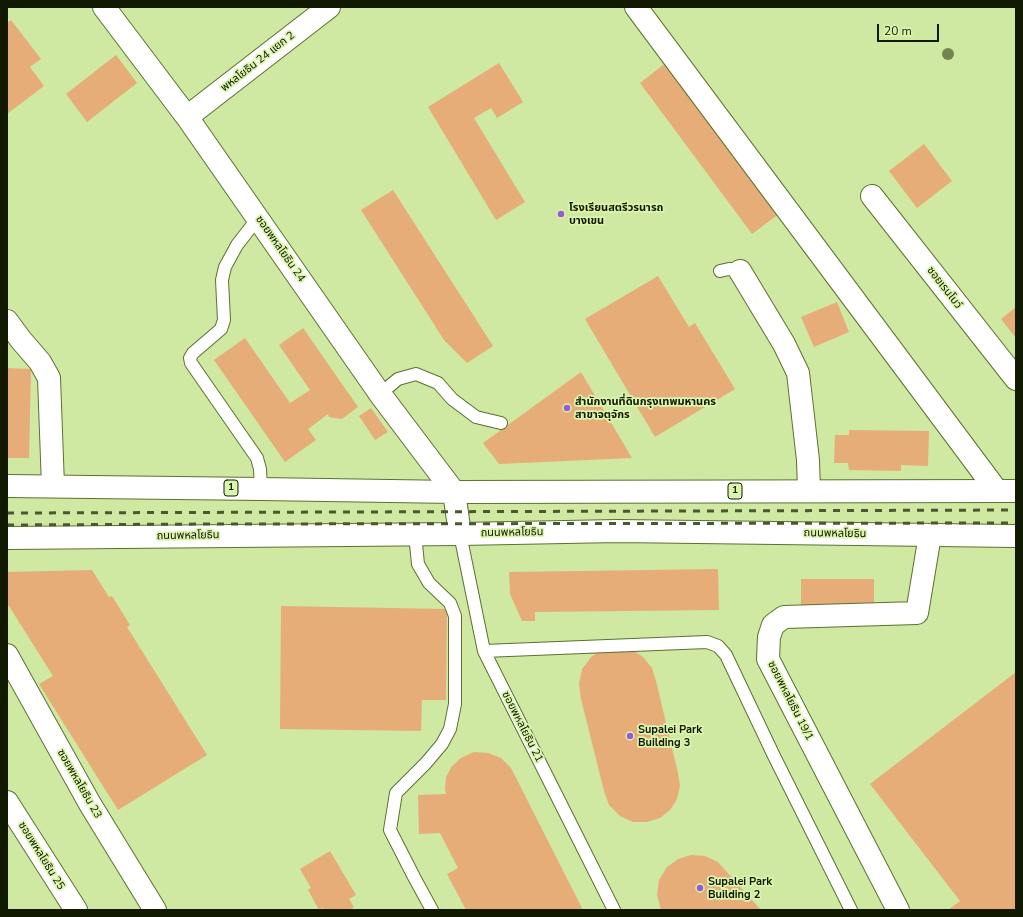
<!DOCTYPE html>
<meta charset="utf-8">
<style>
body{margin:0}
#map{position:relative;width:1023px;height:917px;overflow:hidden;background:#cfe8a2;font-family:"Nunito Sans",sans-serif}
canvas{display:block}
.frame{position:absolute;inset:0;border:8px solid #111901;pointer-events:none}
.scale{position:absolute;left:877px;top:24px;width:62px;height:18px;box-sizing:border-box;border:2px solid #111901;border-top:0;padding-left:5px;font-size:12px;line-height:14px;white-space:nowrap;color:#111901;-webkit-text-stroke:3px #dcf5ae;paint-order:stroke}
</style>
<div id="map">
<canvas width="1023" height="917"></canvas>
<div class="frame"></div>
<div class="scale">20 m</div>
</div>
<script>
const g = document.querySelector('canvas').getContext('2d');
g.lineJoin = 'round';
function fill(path, color) {
  g.fillStyle = color;
  g.fill(path, 'evenodd');
}
function strokePath(path, color, width, dash) {
  g.strokeStyle = color;
  g.lineWidth = width;
  g.lineCap = dash ? 'butt' : 'round';
  g.setLineDash(dash || []);
  g.stroke(path);
}
function write(font, color, halo, rows, align = 'center') {
  g.font = font + ' "Nunito Sans","Noto Sans Thai",sans-serif';
  g.lineWidth = 3.5;
  g.setLineDash([]);
  g.textBaseline = 'middle';
  g.strokeStyle = halo;
  g.fillStyle = color;
  for (const [text, x, y, turn = 0] of rows) {
    g.save();
    g.translate(x, y);
    g.rotate((+turn || 0) * Math.PI / 180);
    g.textAlign = isNaN(turn) ? turn : align;
    if (halo) g.strokeText(text, 0, 0);
    g.fillText(text, 0, 0);
    g.restore();
  }
}
const building = new Path2D(`
 M 11,20 L 41,59 L 30,67 L 44,86 L 7,114 L 7,23 Z
 M 116,55 L 137,83 L 87,122 L 66,94 Z
 M 667,62 L 780,213 L 752,234 L 640,83 Z
 M 499,63 L 523,102 L 497,118 L 491,108 L 474,118 L 525,202 L 496,220 L 428,107 Z
 M 924,144 L 952,181 L 917,208 L 889,171 Z
 M 393,190 L 493,346 L 467,363 L 444,340 L 361,210 Z
 M 658,276 L 689,327 L 695,323 L 735,389 L 655,437 L 585,319 Z
 M 837,302 L 849,332 L 814,347 L 801,317 Z
 M 1016,307 L 1016,338 L 1001,319 Z
 M 303,328 L 358,407 L 342,419 L 329,417 L 328,414 L 308,429 L 316,440 L 285,462 L 214,360 L 245,338 L 290,403 L 310,390 L 279,345 Z
 M 7,368 L 31,369 L 29,458 L 7,458 Z
 M 581,372 L 632,458 L 499,464 L 483,443 Z
 M 371,408 L 388,432 L 375,440 L 359,416 Z
 M 849,430 L 929,431 L 928,466 L 901,465 L 901,471 L 849,470 L 848,463 L 834,463 L 835,435 L 849,435 Z
 M 718,569 L 719,610 L 535,612 L 535,621 L 522,621 L 510,594 L 509,572 Z
 M 92,570 L 109,597 L 112,596 L 130,625 L 127,627 L 207,755 L 118,810 L 39,684 L 53,676 L 7,603 L 7,572 Z
 M 801,579 L 874,579 L 874,606 L 801,605 Z
 M 281,606 L 447,609 L 446,700 L 422,700 L 421,731 L 280,729 Z
 M 603,649 L 631,649 L 643,657 L 652,668 L 656,681 L 678,773 L 680,786 L 677,799 L 670,810 L 660,818 L 647,822 L 633,822 L 620,816 L 609,805 L 604,791 L 581,699 L 579,684 L 582,669 L 591,657 Z
 M 1016,672 L 1016,910 L 948,910 L 960,901 L 870,784 Z
 M 474,752 L 488,753 L 501,758 L 511,768 L 583,910 L 466,910 L 447,874 L 458,868 L 440,833 L 419,834 L 418,795 L 446,794 L 445,789 L 446,777 L 452,766 L 461,758 Z
 M 330,851 L 356,895 L 349,899 L 354,907 L 349,910 L 324,910 L 323,908 L 319,910 L 308,890 L 311,888 L 300,869 Z
 M 691,855 L 705,856 L 718,862 L 761,910 L 661,910 L 657,895 L 659,880 L 667,867 L 678,859 Z`);
const lane = new Path2D(`
 M 258,218 L 237,245 L 225,267 L 222,280 L 224,320 L 221,329 L 193,353 L 190,358 L 191,363 L 257,458 L 260,469 L 261,489
 M 720,271 L 729,269 L 740,271
 M 380,394 L 398,379 L 416,374 L 438,383 L 452,399 L 476,417 L 501,423
 M 415,534 L 418,564 L 429,583 L 450,603 L 455,616 L 455,704 L 450,729 L 442,744 L 426,763 L 396,793 L 390,830 L 414,877 L 432,910
 M 460,534 L 484,651 L 614,910
 M 484,651 L 707,642 L 718,646 L 726,655 L 774,756 L 851,910`);
const street = new Path2D(`
 M 104,7 L 187,117 L 380,394 L 454,492
 M 636,7 L 997,491
 M 187,117 L 329,7
 M 872,196 L 1016,379
 M 740,271 L 784,344 L 798,373 L 808,460 L 809,491
 M 7,321 L 21,340 L 40,362 L 49,378 L 53,486
 M 7,655 L 90,804 L 155,910
 M 7,802 L 76,910
 M 898,910 L 768,659 L 769,637 L 773,625 L 784,617 L 917,613 L 930,535`);
const primary = new Path2D(`
 M 7,486 L 261,489 L 454,492 L 1016,491
 M 454,492 L 460,534
 M 7,538 L 460,534 L 618,531 L 1016,536`);
const rail = new Path2D(`
 M 7,513 L 1016,510
 M 7,525 L 217,524 L 1016,523`);
const trees = [
 [948,54]
];
const markers = [
 [561,214,4,"#965bd2"],
 [567,408,4,"#965bd2"],
 [630,736,4,"#965bd2"],
 [700,888,4,"#965bd2"]
];
const shields = [
 [231,488,14],
 [735,491,14]
];
const shieldNames = [
 ["1",231,488],
 ["1",735,491]
];
const streetNames = [
 ["พหลโยธิน 24 แยก 2",258,62,-38],
 ["ซอยพหลโยธิน 24",280,249,55],
 ["ซอยเรนโบว์",944,288,52],
 ["ถนนพหลโยธิน",512,533,-1],
 ["ถนนพหลโยธิน",835,534,1],
 ["ถนนพหลโยธิน",188,536,-1],
 ["ซอยพหลโยธิน 19/1",790,701,63],
 ["ซอยพหลโยธิน 21",522,727,63],
 ["ซอยพหลโยธิน 23",79,784,60],
 ["ซอยพหลโยธิน 25",41,856,58]
];
const poiNames = [
 ["โรงเรียนสตรีวรนารถ",569,208],
 ["บางเขน",569,221],
 ["สำนักงานที่ดินกรุงเทพมหานคร",575,402],
 ["สาขาจตุจักร",575,415],
 ["Supalei Park",638,730],
 ["Building 3",638,743],
 ["Supalei Park",708,882],
 ["Building 2",708,895]
];
fill(building, '#e6ad78');
strokePath(lane, '#5c712e', 14);
strokePath(street, '#5c712e', 24);
strokePath(primary, '#5c712e', 24);
strokePath(lane, '#fff', 12);
strokePath(street, '#fff', 22);
strokePath(primary, '#fff', 22);
strokePath(rail, '#4a5731', 3, [7, 7]);
g.fillStyle = '#738451';
for (const [x, y] of trees) {
  g.beginPath();
  g.arc(x, y, 6, 0, 2 * Math.PI);
  g.fill();
}
for (const [x, y, r, color] of markers) {
  const dot = new Path2D();
  dot.arc(x, y, r, 0, 2 * Math.PI);
  g.fillStyle = color;
  g.fill(dot);
  strokePath(dot, '#dcf5ae', 1.5);
}
for (const [x, y, w] of shields) {
  const box = new Path2D();
  box.roundRect(x - w / 2, y - 8, w, 16, 3);
  g.fillStyle = '#dcf5ae';
  g.fill(box);
  strokePath(box, '#111901', 1);
}
write('bold 10px', '#111901', null, shieldNames);
write('11px', '#111901', '#dcf5ae', streetNames);
write('bold 11px', '#111901', '#dcf5ae', poiNames, 'left');
</script>
